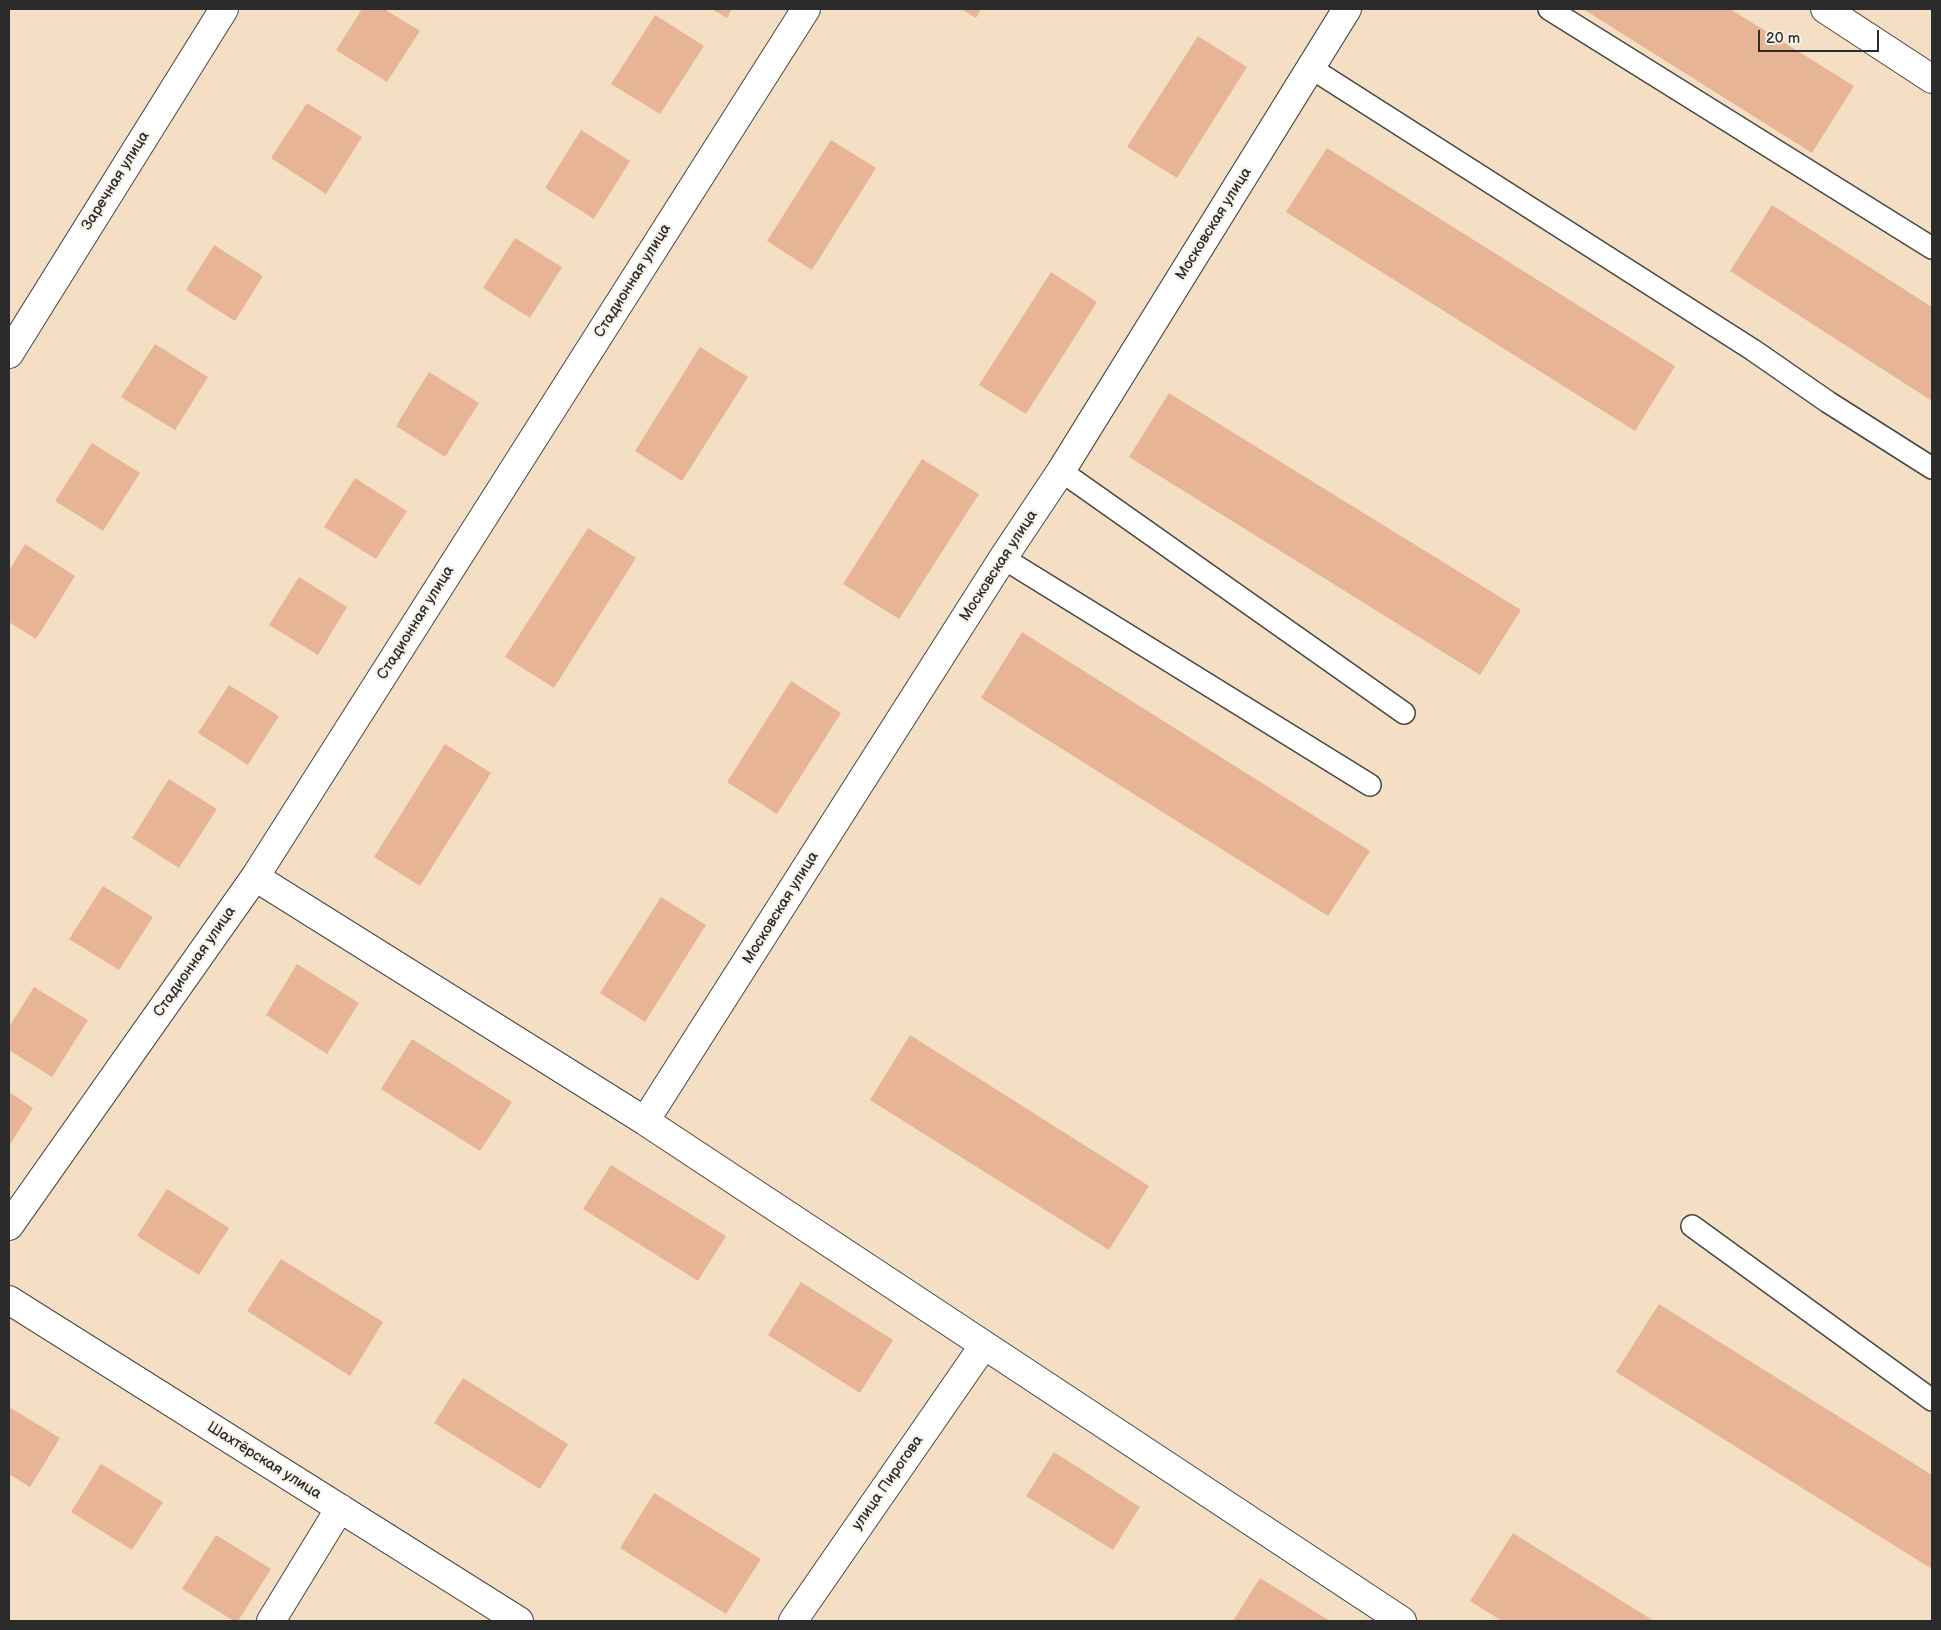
<!DOCTYPE html>
<meta charset="utf-8">
<style>
body{margin:0}
#map{position:relative;width:1941px;height:1630px;overflow:hidden;background:#f4dfc5;font-family:"Balsamiq Sans",sans-serif}
canvas{display:block}
.frame{position:absolute;inset:0;border:10px solid #2b2b2b;pointer-events:none}
.scale{position:absolute;left:1758px;top:30px;width:121px;height:22px;box-sizing:border-box;border:2px solid #2b2b2b;border-top:0;padding-left:6px;font-size:15px;line-height:18px;white-space:nowrap;color:#2b2b2b;-webkit-text-stroke:4px #f7f3e8;paint-order:stroke}
</style>
<div id="map">
<canvas width="1941" height="1630"></canvas>
<div class="frame"></div>
<div class="scale">20 m</div>
</div>
<script>
const g = document.querySelector('canvas').getContext('2d');
g.lineJoin = 'round';
function fill(path, color) {
  g.fillStyle = color;
  g.fill(path, 'evenodd');
}
function strokePath(path, color, width, dash) {
  g.strokeStyle = color;
  g.lineWidth = width;
  g.lineCap = dash ? 'butt' : 'round';
  g.setLineDash(dash || []);
  g.stroke(path);
}
function write(font, color, halo, rows, align = 'center') {
  g.font = font + ' "Balsamiq Sans",sans-serif';
  g.lineWidth = 4.5;
  g.setLineDash([]);
  g.textBaseline = 'middle';
  g.strokeStyle = halo;
  g.fillStyle = color;
  for (const [text, x, y, turn = 0] of rows) {
    g.save();
    g.translate(x, y);
    g.rotate((+turn || 0) * Math.PI / 180);
    g.textAlign = isNaN(turn) ? turn : align;
    if (halo) g.strokeText(text, 0, 0);
    g.fillText(text, 0, 0);
    g.restore();
  }
}
const building = new Path2D(`
 M 362,9 L 384,9 L 420,31 L 387,82 L 336,50 Z
 M 712,9 L 732,9 L 727,18 Z
 M 961,9 L 981,9 L 976,18 Z
 M 1583,9 L 1730,9 L 1854,86 L 1812,153 Z
 M 655,15 L 704,46 L 660,114 L 611,84 Z
 M 1198,36 L 1247,67 L 1177,178 L 1127,147 Z
 M 307,103 L 362,137 L 326,194 L 271,158 Z
 M 581,130 L 630,161 L 594,219 L 545,188 Z
 M 831,140 L 876,168 L 812,270 L 767,241 Z
 M 1327,148 L 1675,366 L 1635,431 L 1286,212 Z
 M 1772,205 L 1932,307 L 1932,401 L 1730,271 Z
 M 515,238 L 562,267 L 530,318 L 483,288 Z
 M 214,245 L 263,276 L 235,321 L 186,290 Z
 M 1051,272 L 1097,302 L 1026,414 L 979,385 Z
 M 155,344 L 208,377 L 175,430 L 121,397 Z
 M 700,347 L 748,377 L 682,481 L 635,451 Z
 M 429,372 L 479,403 L 445,457 L 396,426 Z
 M 1169,393 L 1521,610 L 1480,675 L 1129,457 Z
 M 92,443 L 140,473 L 103,531 L 55,501 Z
 M 922,459 L 979,494 L 899,619 L 843,584 Z
 M 355,478 L 407,511 L 376,559 L 324,527 Z
 M 588,528 L 636,558 L 554,688 L 505,657 Z
 M 25,544 L 75,576 L 36,639 L 9,622 L 9,571 Z
 M 299,577 L 347,607 L 318,655 L 269,625 Z
 M 1022,632 L 1370,851 L 1328,916 L 981,698 Z
 M 791,681 L 841,713 L 777,814 L 727,782 Z
 M 229,685 L 279,716 L 248,765 L 198,733 Z
 M 445,744 L 491,773 L 420,886 L 374,857 Z
 M 169,779 L 217,809 L 179,868 L 132,838 Z
 M 103,886 L 153,917 L 119,970 L 69,939 Z
 M 661,897 L 706,925 L 645,1022 L 600,993 Z
 M 297,964 L 359,1003 L 327,1054 L 266,1015 Z
 M 34,987 L 88,1020 L 52,1077 L 9,1050 L 9,1027 Z
 M 910,1035 L 1149,1186 L 1109,1250 L 870,1100 Z
 M 412,1039 L 512,1102 L 480,1151 L 381,1089 Z
 M 9,1092 L 33,1108 L 9,1146 Z
 M 611,1165 L 726,1236 L 698,1281 L 583,1209 Z
 M 167,1189 L 229,1228 L 199,1275 L 137,1236 Z
 M 281,1259 L 383,1322 L 350,1376 L 247,1311 Z
 M 801,1282 L 893,1340 L 860,1393 L 768,1335 Z
 M 1659,1304 L 1932,1475 L 1932,1569 L 1616,1372 Z
 M 463,1378 L 568,1444 L 540,1489 L 434,1423 Z
 M 9,1407 L 60,1438 L 30,1487 L 9,1474 Z
 M 1054,1452 L 1140,1507 L 1113,1550 L 1026,1496 Z
 M 101,1464 L 163,1502 L 132,1550 L 71,1512 Z
 M 654,1493 L 761,1559 L 726,1614 L 620,1548 Z
 M 1513,1533 L 1654,1621 L 1502,1621 L 1470,1601 Z
 M 216,1535 L 271,1569 L 238,1621 L 234,1621 L 182,1589 Z
 M 1260,1578 L 1330,1621 L 1233,1621 Z`);
const lane = new Path2D(`
 M 1549,9 L 1932,248
 M 1311,68 L 1753,350 L 1828,402 L 1932,468
 M 1061,471 L 1404,713
 M 1003,558 L 1370,785
 M 1692,1226 L 1932,1400`);
const street = new Path2D(`
 M 1825,9 L 1932,79
 M 9,354 L 224,9
 M 255,877 L 645,1121 L 1402,1621
 M 645,1121 L 1003,558 L 1061,471 L 1347,9
 M 9,1226 L 255,877 L 806,9
 M 9,1300 L 519,1621
 M 271,1621 L 340,1508
 M 793,1621 L 984,1345`);
const streetNames = [
 ["Заречная улица",116,181,-58],
 ["Московская улица",1214,224,-58],
 ["Стадионная улица",633,281,-58],
 ["Московская улица",999,566,-57],
 ["Стадионная улица",416,623,-58],
 ["Московская улица",781,908,-58],
 ["Стадионная улица",195,962,-55],
 ["Шахтёрская улица",264,1461,32],
 ["улица Пирогова",888,1483,-55]
];
fill(building, '#e7b595');
strokePath(lane, '#494642', 24);
strokePath(street, '#494642', 30);
strokePath(lane, '#fff', 21);
strokePath(street, '#fff', 28);
write('15px', '#2b2b2b', '#f7f3e8', streetNames);
</script>
